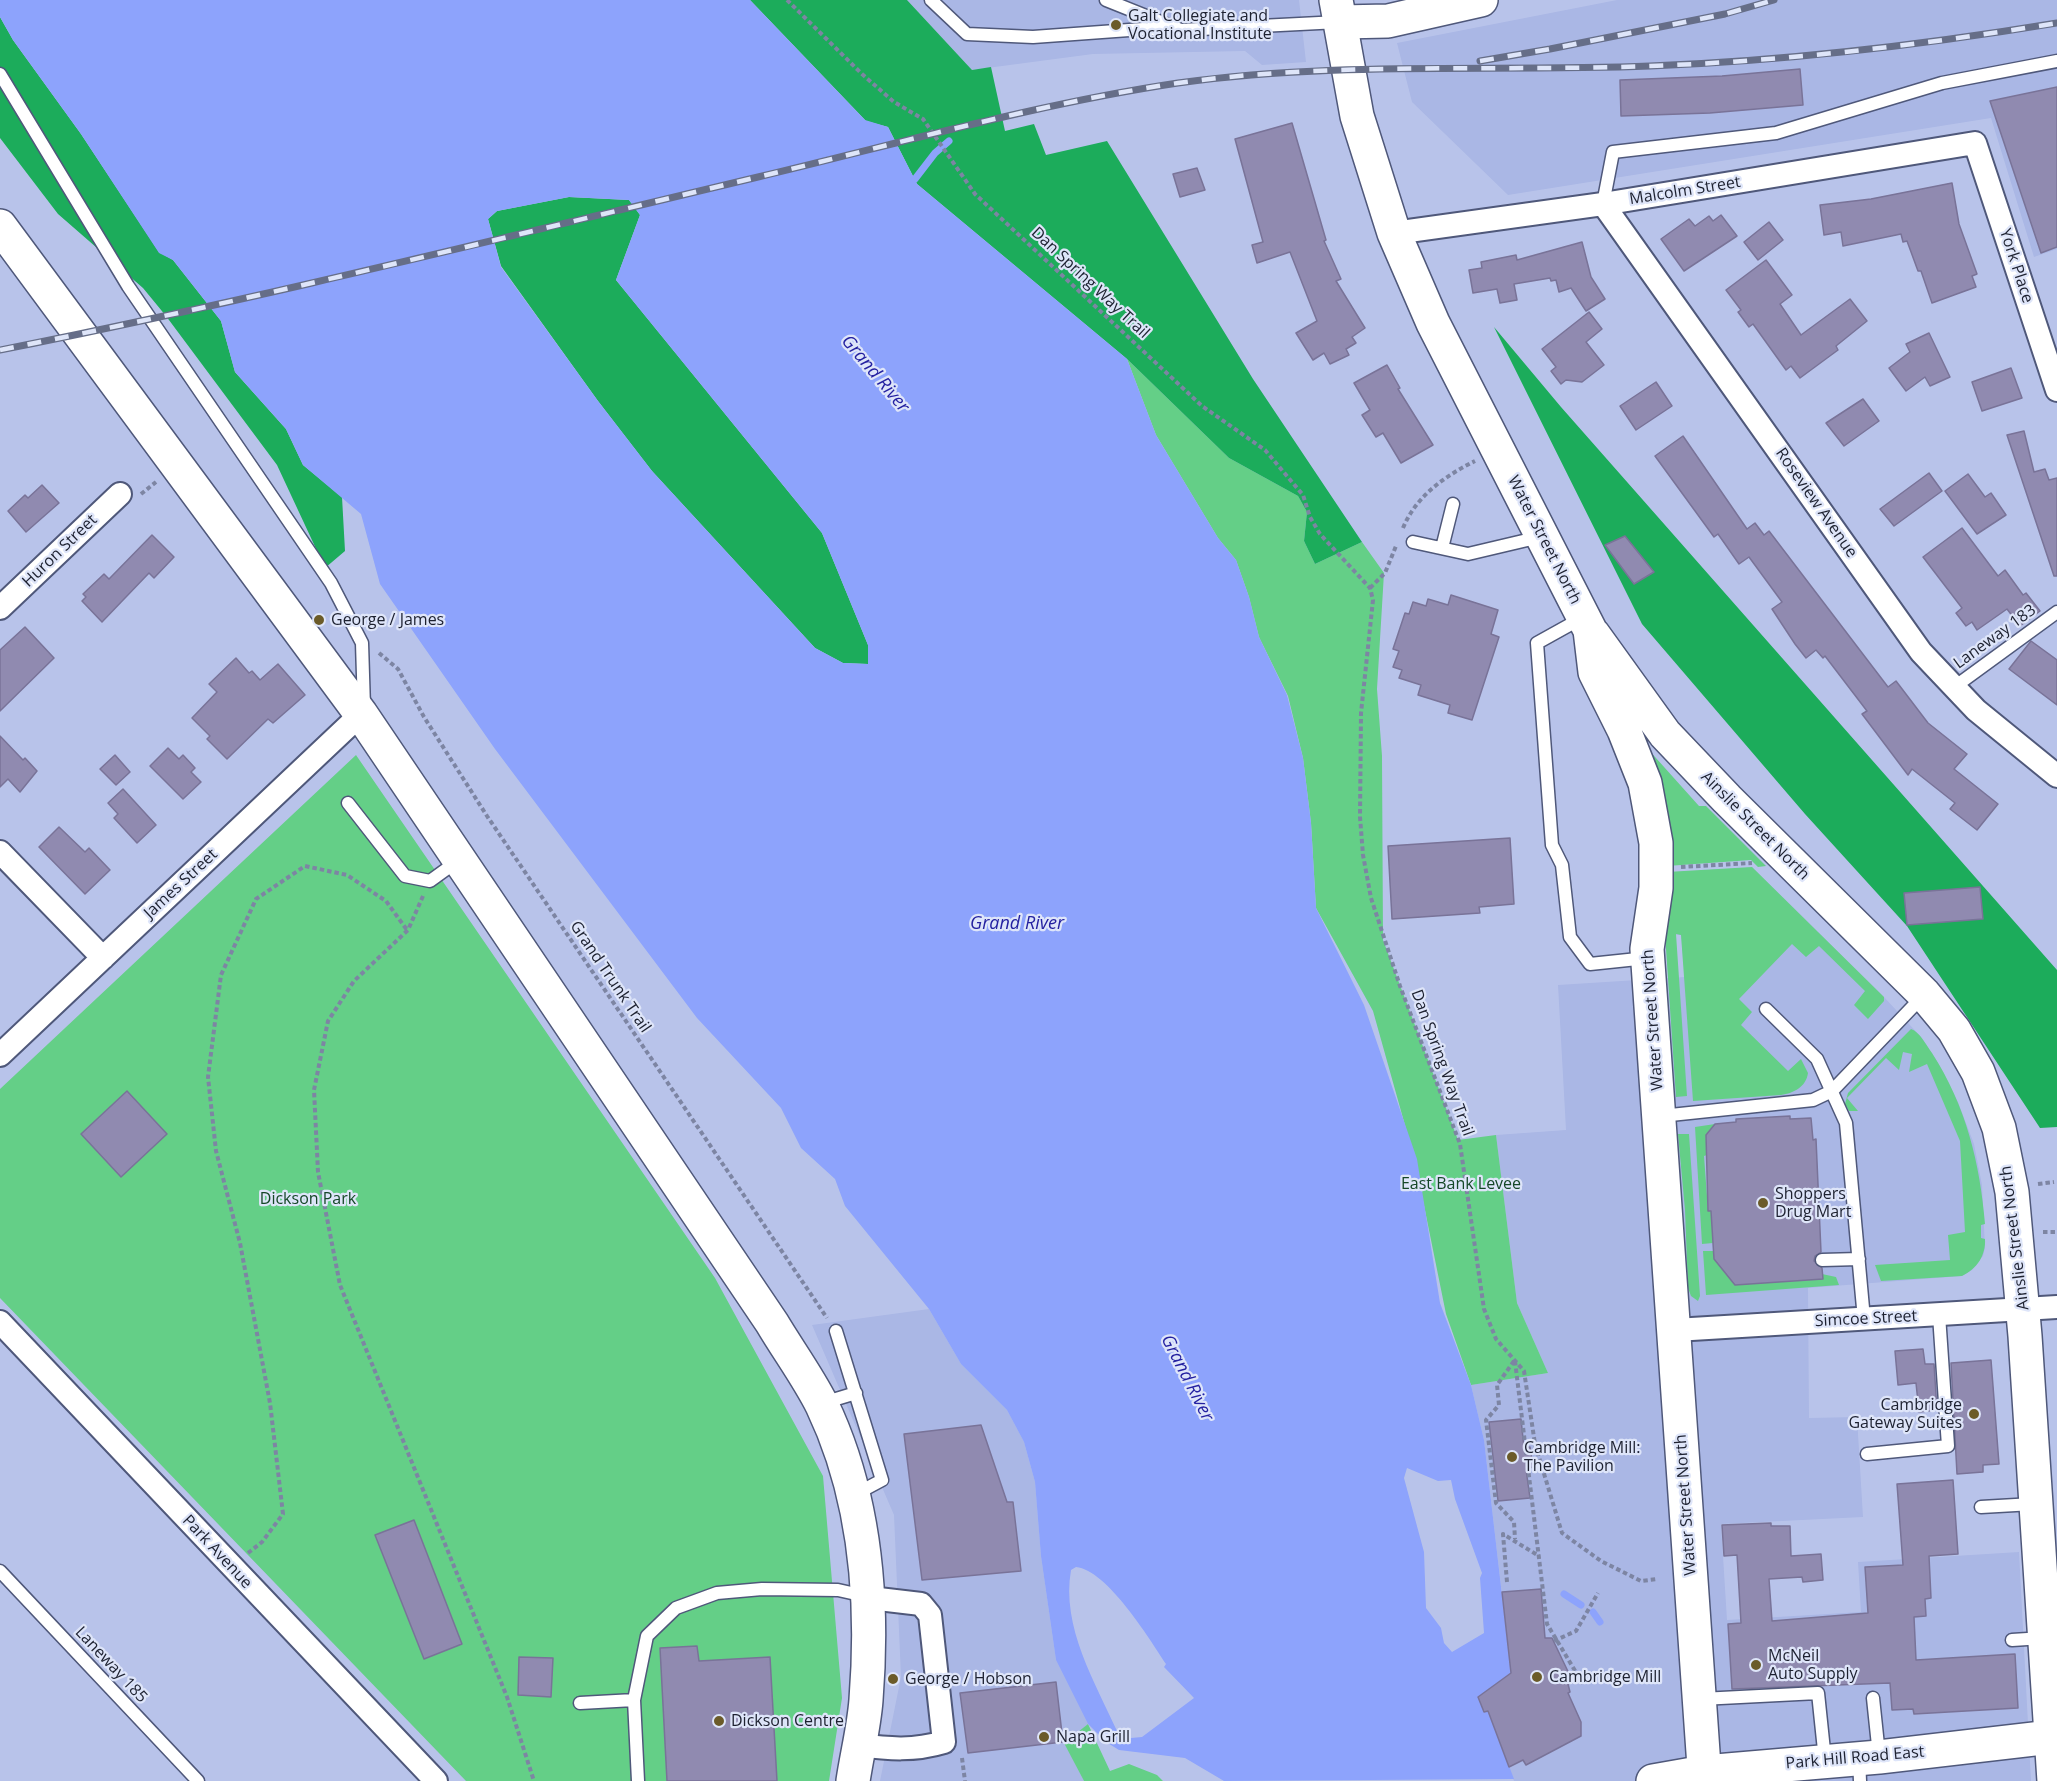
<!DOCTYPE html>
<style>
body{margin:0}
canvas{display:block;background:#b8c3ea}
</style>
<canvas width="2057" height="1781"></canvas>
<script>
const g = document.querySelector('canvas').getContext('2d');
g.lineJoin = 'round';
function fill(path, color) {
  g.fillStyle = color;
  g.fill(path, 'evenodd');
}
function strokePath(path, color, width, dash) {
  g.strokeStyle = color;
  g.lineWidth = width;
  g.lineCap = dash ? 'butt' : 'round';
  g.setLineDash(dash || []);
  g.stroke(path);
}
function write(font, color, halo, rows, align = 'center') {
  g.font = font + ' "Open Sans",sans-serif';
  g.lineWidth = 4.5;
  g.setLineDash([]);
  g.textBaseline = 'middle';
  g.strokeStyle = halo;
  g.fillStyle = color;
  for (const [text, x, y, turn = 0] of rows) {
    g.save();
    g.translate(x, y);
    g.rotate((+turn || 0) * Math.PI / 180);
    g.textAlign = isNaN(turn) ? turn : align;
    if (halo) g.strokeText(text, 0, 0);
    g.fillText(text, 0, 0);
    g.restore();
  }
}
const built = new Path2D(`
 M 907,0 L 1299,0 L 1306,62 L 1262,65 L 1245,51 L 1093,54 L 972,70 Z
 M 1617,0 L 2057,0 L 2057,249 L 2034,257 L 1991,118 L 1508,195 L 1412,102 L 1397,43 Z
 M 1752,867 L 1884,997 L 1922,1038 L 1940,1066 L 1958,1102 L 1974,1144 L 1982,1185 L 1985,1248 L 1983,1256 L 1972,1270 L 1962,1276 L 1808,1288 L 1809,1418 L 1857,1417 L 1863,1517 L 1721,1524 L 1727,1620 L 1861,1612 L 1858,1562 L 2019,1552 L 2031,1781 L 1514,1781 L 1488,1711 L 1484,1712 L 1478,1697 L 1511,1672 L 1484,1440 L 1471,1385 L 1548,1373 L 1517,1303 L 1496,1135 L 1566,1130 L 1558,985 L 1685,977 L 1681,935 L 1665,934 Z
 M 929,1309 L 961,1364 L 1007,1410 L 1024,1442 L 1035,1482 L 1041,1556 L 1056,1660 L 1088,1724 L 1065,1743 L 1084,1781 L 880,1781 L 901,1677 L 894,1515 L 812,1325 Z`);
const green = new Path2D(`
 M 1127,359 L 1229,458 L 1298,496 L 1307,512 L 1304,541 L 1315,564 L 1362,542 L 1384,573 L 1377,689 L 1382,756 L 1383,940 L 1458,1140 L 1496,1135 L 1517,1303 L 1548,1373 L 1471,1385 L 1446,1314 L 1415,1161 L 1373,1011 L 1316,908 L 1311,823 L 1303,758 L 1288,696 L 1259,637 L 1249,597 L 1236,560 L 1218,538 L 1156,435 Z
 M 1647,748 L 1699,806 L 1706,806 L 1766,866 L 1758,867 L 1751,860 L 1667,866 Z
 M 356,755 L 715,1278 L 823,1476 L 842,1698 L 829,1781 L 466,1781 L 0,1298 L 0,1089 Z
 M 1752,867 L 1884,997 L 1884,1001 L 1868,1019 L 1854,1005 L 1865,991 L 1819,946 L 1806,957 L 1792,944 L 1739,999 L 1752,1012 L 1741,1025 L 1788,1071 L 1801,1059 L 1808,1073 C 1806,1087 1794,1093 1781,1095 L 1693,1101 L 1681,935 L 1676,934 L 1687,1096 L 1676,1097 L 1665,934 L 1667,872 Z
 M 1911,1029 C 1920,1032 1926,1045 1932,1053 C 1966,1106 1980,1163 1985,1224 L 1981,1225 L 1981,1238 L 1985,1239 C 1986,1255 1977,1269 1962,1276 L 1881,1281 L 1875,1265 L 1950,1260 L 1948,1235 L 1965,1232 L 1960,1141 L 1927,1064 L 1909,1072 L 1912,1054 L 1903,1052 L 1899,1070 L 1886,1058 L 1847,1098 L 1858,1111 L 1849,1111 L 1845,1104 L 1848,1093 Z
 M 1715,1124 L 1706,1135 L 1707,1155 L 1704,1156 L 1708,1210 L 1711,1211 L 1713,1243 L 1702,1244 L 1695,1127 Z
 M 1678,1134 L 1689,1134 L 1700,1296 L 1698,1301 L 1691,1296 L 1688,1288 L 1685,1210 Z
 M 1703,1251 L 1714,1251 L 1836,1277 L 1839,1285 L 1706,1295 Z
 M 1088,1724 L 1110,1771 L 1129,1764 L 1157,1775 L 1163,1781 L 1084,1781 L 1064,1743 Z`);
const forest = new Path2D(`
 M 750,0 L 907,0 L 972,70 L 991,67 L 1005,131 L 1034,124 L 1046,155 L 1107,141 L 1253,379 L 1362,542 L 1315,564 L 1304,541 L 1307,512 L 1298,496 L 1229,458 L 1127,359 L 917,184 L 888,127 L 866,121 Z
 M 0,17 L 13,40 L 81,134 L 159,252 L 173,260 L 221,321 L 235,372 L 286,429 L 303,465 L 342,497 L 345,551 L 325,568 L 277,465 L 166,316 L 143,288 L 58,214 L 0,138 Z
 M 569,197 L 629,200 L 640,215 L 616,280 L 822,533 L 868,645 L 868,664 L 843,663 L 815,648 L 652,471 L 598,401 L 501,266 L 488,219 L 497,211 Z
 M 1494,327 L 1561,407 L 2057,970 L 2057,1127 L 2040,1128 L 1907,926 L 1805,814 L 1642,624 Z`);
const water = new Path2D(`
 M 0,0 L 750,0 L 865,120 L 888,127 L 917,184 L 1127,359 L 1156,435 L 1218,538 L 1236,560 L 1249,597 L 1259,637 L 1287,695 L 1303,758 L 1311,823 L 1316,908 L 1364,1005 L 1417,1159 L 1440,1303 L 1471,1385 L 1484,1440 L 1511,1673 L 1478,1697 L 1484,1712 L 1488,1711 L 1514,1779 L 1224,1781 L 1185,1758 L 1119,1750 L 1106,1742 L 1088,1724 L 1056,1660 L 1041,1556 L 1035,1482 L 1024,1442 L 1007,1410 L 961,1364 L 929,1309 L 845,1206 L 835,1179 L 801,1148 L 781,1108 L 697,1018 L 495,749 L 380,584 L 361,514 L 303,465 L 286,429 L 235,372 L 221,321 L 173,260 L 159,253 L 81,134 L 13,40 L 0,17 ZM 569,197 L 629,200 L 640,215 L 616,280 L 822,533 L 868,645 L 868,664 L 843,663 L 815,648 L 652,471 L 598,401 L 501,267 L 488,219 L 497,211 ZM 1407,1468 L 1438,1481 L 1451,1480 L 1455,1499 L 1482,1573 L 1480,1578 L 1484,1633 L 1452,1652 L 1444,1643 L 1441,1628 L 1426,1608 L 1424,1552 L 1404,1478 ZM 1076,1567 C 1107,1570 1149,1638 1166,1664 L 1164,1667 L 1194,1698 L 1142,1737 L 1131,1738 L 1118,1733 C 1095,1682 1061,1627 1071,1570 Z`);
const stream = new Path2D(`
 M 915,179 L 935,153 L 949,141
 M 1564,1594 L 1581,1605
 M 1593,1612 L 1600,1622`);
const building = new Path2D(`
 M 1800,69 L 1803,105 L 1710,113 L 1621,116 L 1620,80 L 1722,76 Z
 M 2057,87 L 2057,247 L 2041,253 L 1990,101 Z
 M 1292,123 L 1326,240 L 1324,241 L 1341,279 L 1336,281 L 1365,328 L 1352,337 L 1356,343 L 1346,349 L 1349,355 L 1330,364 L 1324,353 L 1313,360 L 1296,333 L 1317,321 L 1290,252 L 1257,263 L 1252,245 L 1263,242 L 1235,139 Z
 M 1197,168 L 1205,190 L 1180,197 L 1173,174 Z
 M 1952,183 L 1959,224 L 1977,274 L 1972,276 L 1976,287 L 1932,303 L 1921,271 L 1918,271 L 1907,241 L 1903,242 L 1901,234 L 1843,246 L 1841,232 L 1824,235 L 1820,205 L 1871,199 Z
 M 1721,215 L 1737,236 L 1684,271 L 1661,239 L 1689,219 L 1695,226 L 1709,216 L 1713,221 Z
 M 1769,222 L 1783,240 L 1758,260 L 1744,242 Z
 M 1582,242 L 1591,277 L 1605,299 L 1586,311 L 1571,288 L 1559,292 L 1556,280 L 1551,281 L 1550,278 L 1514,284 L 1517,300 L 1500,303 L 1497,289 L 1473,293 L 1469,270 L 1482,268 L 1481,262 L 1516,255 L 1517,260 Z
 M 1766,260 L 1792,295 L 1780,304 L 1801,335 L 1850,299 L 1867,321 L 1836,346 L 1838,350 L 1800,378 L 1791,366 L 1786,370 L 1753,324 L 1749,327 L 1738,312 L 1741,310 L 1726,290 Z
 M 1589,312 L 1602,329 L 1586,342 L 1604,365 L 1582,382 L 1566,380 L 1561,384 L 1551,371 L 1556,367 L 1542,349 Z
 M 1929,333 L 1950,377 L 1930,386 L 1925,377 L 1906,391 L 1889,368 L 1910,352 L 1906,344 Z
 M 1387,365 L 1400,388 L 1398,389 L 1433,445 L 1401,463 L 1383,433 L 1376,437 L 1362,415 L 1370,410 L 1354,383 Z
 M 2011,368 L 2022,398 L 1982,411 L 1972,382 Z
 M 1656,382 L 1672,406 L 1636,430 L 1620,406 Z
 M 1863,399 L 1879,421 L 1844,446 L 1826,423 Z
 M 2024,431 L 2034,472 L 2045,469 L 2049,480 L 2057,478 L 2057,576 L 2054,576 L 2007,435 Z
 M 1683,436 L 1747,529 L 1755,523 L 1764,535 L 1769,531 L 1888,687 L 1896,681 L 1928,723 L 1967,754 L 1954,769 L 1998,804 L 1977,830 L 1950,809 L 1955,803 L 1912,769 L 1908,775 L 1862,714 L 1867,711 L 1825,656 L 1823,658 L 1816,650 L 1806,658 L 1795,644 L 1772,609 L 1782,602 L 1749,557 L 1739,564 L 1718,534 L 1714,537 L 1655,456 Z
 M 1929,473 L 1942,491 L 1894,526 L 1880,509 Z
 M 1968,474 L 1985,497 L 1991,493 L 2006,515 L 1977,534 L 1945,491 Z
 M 42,485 L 59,503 L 26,532 L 8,511 L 25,495 L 28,498 Z
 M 1962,528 L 1998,576 L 2005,570 L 2023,595 L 2026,593 L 2040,611 L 2020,626 L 2007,609 L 1977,630 L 1972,622 L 1966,626 L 1956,613 L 1962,608 L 1923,557 Z
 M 152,535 L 174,557 L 154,578 L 149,573 L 102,622 L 82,601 L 86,597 L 83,594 L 104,574 L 109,579 Z
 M 1625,536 L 1654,572 L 1634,584 L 1605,545 Z
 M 1451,595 L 1498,610 L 1491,634 L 1499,637 L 1472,720 L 1448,713 L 1450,705 L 1418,695 L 1421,685 L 1399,678 L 1402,670 L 1393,667 L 1399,651 L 1393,649 L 1405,613 L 1409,614 L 1413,602 L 1426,606 L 1428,599 L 1448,605 Z
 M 25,627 L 54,658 L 0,711 L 0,650 Z
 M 2031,641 L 2057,660 L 2057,705 L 2009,669 Z
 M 236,658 L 249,673 L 252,671 L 260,680 L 278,664 L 305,695 L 273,723 L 268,719 L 227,759 L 207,739 L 210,736 L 192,718 L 217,692 L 209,684 Z
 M 0,736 L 23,760 L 25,758 L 37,771 L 20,792 L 8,779 L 0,787 Z
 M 168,748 L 179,759 L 183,755 L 195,768 L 191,772 L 201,782 L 183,799 L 150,766 Z
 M 115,755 L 130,772 L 116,785 L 100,769 Z
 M 123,789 L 156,825 L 137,843 L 114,818 L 118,814 L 108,803 Z
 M 59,827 L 85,852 L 89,848 L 110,870 L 85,894 L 39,847 Z
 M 1510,838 L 1514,904 L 1479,907 L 1480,913 L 1392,919 L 1388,846 Z
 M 1980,887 L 1983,919 L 1907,925 L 1904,893 Z
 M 127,1091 L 167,1134 L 121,1177 L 81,1134 Z
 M 1790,1116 L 1790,1119 L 1811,1118 L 1813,1140 L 1816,1139 L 1821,1252 L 1815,1256 L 1814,1261 L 1822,1268 L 1823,1279 L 1735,1285 L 1714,1259 L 1711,1211 L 1708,1211 L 1706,1135 L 1715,1124 L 1736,1122 L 1736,1119 Z
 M 1923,1349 L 1925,1364 L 1934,1364 L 1937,1410 L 1919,1412 L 1916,1383 L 1898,1385 L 1895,1351 Z
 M 1991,1360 L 1999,1464 L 1983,1465 L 1983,1472 L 1957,1474 L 1951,1363 Z
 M 1521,1419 L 1524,1448 L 1530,1447 L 1533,1467 L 1526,1469 L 1530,1498 L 1498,1501 L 1489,1422 Z
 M 981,1425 L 1007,1502 L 1013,1502 L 1021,1571 L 922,1580 L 904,1434 Z
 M 1953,1480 L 1958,1554 L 1929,1556 L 1931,1598 L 1925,1599 L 1926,1616 L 1914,1617 L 1916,1660 L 2015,1654 L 2018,1708 L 1914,1714 L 1913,1709 L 1892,1710 L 1890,1683 L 1732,1689 L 1728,1624 L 1741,1623 L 1737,1555 L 1724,1556 L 1722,1525 L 1771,1523 L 1771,1526 L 1790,1526 L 1791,1556 L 1821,1554 L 1823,1580 L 1803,1582 L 1802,1577 L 1769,1579 L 1772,1621 L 1868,1613 L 1865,1567 L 1903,1565 L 1897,1484 Z
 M 414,1520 L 462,1644 L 424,1659 L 375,1535 Z
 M 1541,1589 L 1545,1638 L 1552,1638 L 1573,1682 L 1568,1684 L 1570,1692 L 1568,1693 L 1581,1722 L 1581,1736 L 1526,1765 L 1523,1760 L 1509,1767 L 1488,1711 L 1484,1712 L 1478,1697 L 1511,1673 L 1502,1592 Z
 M 697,1646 L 699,1661 L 770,1657 L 777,1781 L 667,1781 L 660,1648 Z
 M 519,1657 L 553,1658 L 551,1697 L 518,1695 Z
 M 1056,1682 L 1063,1742 L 968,1753 L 960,1693 Z`);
const path = new Path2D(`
 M 787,0 L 862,74 L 894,102 L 923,119 L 975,194 L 1202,406 L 1265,450 L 1303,495 L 1310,517 L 1320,534 L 1370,588 L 1373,600 L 1361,713 L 1360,817 L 1363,855 L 1371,898 L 1400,986 L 1460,1144 L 1484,1309 L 1496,1339 L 1524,1371 L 1535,1444 L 1562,1533 L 1601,1561 L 1641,1581 L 1657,1579
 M 141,494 L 156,482
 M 1403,528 C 1416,496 1445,476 1475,461
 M 1370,588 L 1385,573 L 1396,546
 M 379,653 L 398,669 L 424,717 L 487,816 L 827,1318
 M 1681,867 L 1752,863
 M 423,896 L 408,930 L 354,981 L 328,1021 L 314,1090 L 318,1172 L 340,1285 L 507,1697 L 534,1781
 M 2038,1184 L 2054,1182
 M 2043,1232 L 2057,1232
 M 1514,1361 L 1497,1385 L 1499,1405 L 1486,1420 L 1496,1503 L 1514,1522 L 1515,1539
 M 1515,1361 L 1547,1624 L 1583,1684
 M 248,1553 L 262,1542 L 283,1514 L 270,1403 L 240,1243 L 216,1151 L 208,1077 L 221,975 L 256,899 L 305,866 L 347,875 L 386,901 L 407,930
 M 1507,1582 L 1503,1534 L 1539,1556
 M 1554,1641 L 1576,1631 L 1598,1593
 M 962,1758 L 965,1781`);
const lane = new Path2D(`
 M 931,0 L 967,34 L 1033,37 L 1143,29 L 1181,30
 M 1106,0 L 1181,30 L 1339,22
 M 0,74 L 128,286 L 331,583 L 362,643 L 364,708
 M 1603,204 L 1613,152 L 1776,133 L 1942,83 L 2057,61
 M 1413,542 L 1468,554 L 1540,537
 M 1442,548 L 1453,504
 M 1582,618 L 1537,643 L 1552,845 L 1562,865 L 1570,937 L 1590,964 L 1647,958
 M 1953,688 L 2057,612
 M 348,803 L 405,876 L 430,881 L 459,860
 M 1766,1009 L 1817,1059 L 1846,1123 L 1864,1319
 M 1661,1116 L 1813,1100 L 1832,1091 L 1924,995
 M 1822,1260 L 1859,1259
 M 836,1331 L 882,1480 L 854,1495
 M 823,1403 L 856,1393
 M 1867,1454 L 1948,1446 L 1939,1315
 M 1981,1507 L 2033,1504
 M 0,1571 L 198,1781
 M 2012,1640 L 2043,1638
 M 1873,1698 L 1879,1755
 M 1701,1699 L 1818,1693 L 1825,1760
 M 634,1700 L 647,1636 L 676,1608 L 717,1593 L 762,1589 L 838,1590 L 865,1596
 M 580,1703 L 634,1700 L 638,1781
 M 1859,1759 L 1860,1781`);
const street = new Path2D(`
 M 1603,204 L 1921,652 L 1976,710 L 2057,776
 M 1394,233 L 1603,204 L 1975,143 L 2057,390
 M 0,608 L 120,494
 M 0,852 L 103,958
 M 0,1055 L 361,714
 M 0,1322 L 436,1781
 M 1675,1330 L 2057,1307
 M 859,1745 C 889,1749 914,1751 944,1742 L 930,1615 L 921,1604 L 870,1598`);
const secondary = new Path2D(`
 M 1341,22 L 1388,21 L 1481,0
 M 0,226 L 361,714 L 772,1323 C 788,1350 808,1377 822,1405 C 866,1497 874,1599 866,1700 C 864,1727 857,1754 853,1781
 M 1653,1781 L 1704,1772 L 1879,1757 L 2051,1737`);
const primary = new Path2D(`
 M 1336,0 L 1357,116 L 1394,233 L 1433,323 L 1590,630 L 1595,672 L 1624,730 L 1645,783 L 1656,843 L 1656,888 L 1647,949 L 1705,1781
 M 1593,634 L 1665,734 L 1727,799 L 1924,994 L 1954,1030 L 1978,1072 L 1999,1128 L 2012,1192 L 2025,1336 L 2054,1781`);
const rail = new Path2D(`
 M 1480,61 L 1550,49 L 1725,14 L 1774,0
 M 0,350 C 254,300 506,237 758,177 C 897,144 1036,104 1178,83 C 1335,61 1492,72 1650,66 C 1787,61 1922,45 2057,23`);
const markers = [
 [1116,25,6,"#6b5b29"],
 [319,620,6,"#6b5b29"],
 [1763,1203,6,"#6b5b29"],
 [1974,1414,6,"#6b5b29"],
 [1512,1457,6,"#6b5b29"],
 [1756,1665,6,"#6b5b29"],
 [1537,1677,6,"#6b5b29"],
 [893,1679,6,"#6b5b29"],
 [719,1721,6,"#6b5b29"],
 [1044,1737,6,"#6b5b29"]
];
const poiNames = [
 ["Galt Collegiate and",1128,16],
 ["Vocational Institute",1128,34],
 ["George / James",331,620],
 ["Shoppers",1775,1194],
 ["Drug Mart",1775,1212],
 ["Cambridge",1962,1405,"right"],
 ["Gateway Suites",1962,1423,"right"],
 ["Cambridge Mill:",1524,1448],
 ["The Pavilion",1524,1466],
 ["McNeil",1768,1656],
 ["Auto Supply",1768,1674],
 ["Cambridge Mill",1549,1677],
 ["George / Hobson",905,1679],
 ["Dickson Centre",731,1721],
 ["Napa Grill",1056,1737]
];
const streetNames = [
 ["Malcolm Street",1685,191,-9],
 ["York Place",2016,266,72],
 ["Dan Spring Way Trail",1090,283,43],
 ["Roseview Avenue",1816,503,55],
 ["Water Street North",1544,540,63],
 ["Huron Street",60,551,-44],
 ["Laneway 183",1995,637,-36],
 ["Ainslie Street North",1755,826,45],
 ["James Street",181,884,-43],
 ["Grand Trunk Trail",610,977,56],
 ["Water Street North",1653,1020,-94],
 ["Dan Spring Way Trail",1442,1063,70],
 ["Ainslie Street North",2015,1238,-97],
 ["Simcoe Street",1866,1319,-3],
 ["Water Street North",1686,1505,-94],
 ["Park Avenue",217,1552,47],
 ["Laneway 185",111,1665,47],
 ["Park Hill Road East",1855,1758,-5]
];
const parkNames = [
 ["East Bank Levee",1461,1184],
 ["Dickson Park",308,1199]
];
const waterNames = [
 ["Grand River",875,374,50],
 ["Grand River",1017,924],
 ["Grand River",1187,1378,63]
];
fill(built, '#aab7e5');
fill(green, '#64cf87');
fill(forest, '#1cac5b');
fill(water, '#8da3fc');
strokePath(stream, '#8da3fc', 7);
fill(building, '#908ab0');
strokePath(building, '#797398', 1.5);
strokePath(lane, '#4f587a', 15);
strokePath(street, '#4f587a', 26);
strokePath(secondary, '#4f587a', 36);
strokePath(primary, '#4f587a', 36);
strokePath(path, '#7d85a3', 4, [4.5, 3]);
strokePath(lane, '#fff', 12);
strokePath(street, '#fff', 22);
strokePath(secondary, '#fff', 33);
strokePath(primary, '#fff', 33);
strokePath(rail, '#666e88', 7);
strokePath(rail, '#dee5f9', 4.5, [14]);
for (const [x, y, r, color] of markers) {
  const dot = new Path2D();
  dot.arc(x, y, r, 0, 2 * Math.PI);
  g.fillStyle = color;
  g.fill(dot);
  strokePath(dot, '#dee5f9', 2);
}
write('16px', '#1d2130', '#dee5f9', poiNames, 'left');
write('16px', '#1d2130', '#dee5f9', streetNames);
write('16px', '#154727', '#dee5f9', parkNames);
write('italic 18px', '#2421a1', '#dee5f9', waterNames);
</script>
